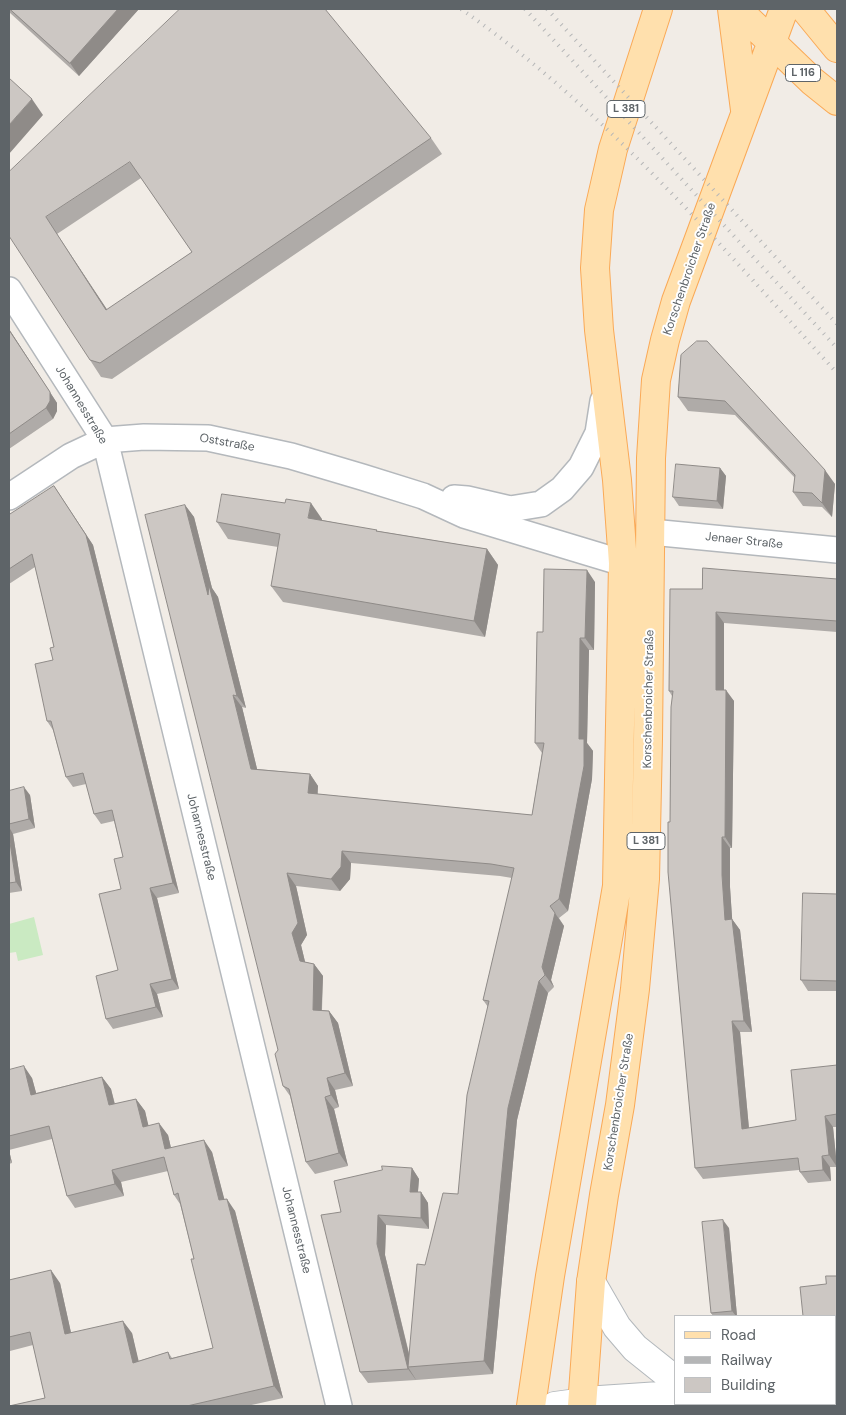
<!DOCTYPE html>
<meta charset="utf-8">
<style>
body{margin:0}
#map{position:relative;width:846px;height:1415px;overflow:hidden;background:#f1ece6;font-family:"DM Sans",sans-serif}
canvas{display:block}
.frame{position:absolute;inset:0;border:10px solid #5e6468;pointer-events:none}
.legend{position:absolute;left:674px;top:1315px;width:162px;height:90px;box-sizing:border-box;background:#fff;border:1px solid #bfc1c3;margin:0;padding:6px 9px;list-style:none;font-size:15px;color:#5e6468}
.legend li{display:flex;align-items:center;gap:10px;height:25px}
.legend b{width:25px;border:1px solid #bfc1c3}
</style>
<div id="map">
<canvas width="846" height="1415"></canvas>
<div class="frame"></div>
<ul class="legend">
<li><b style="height:6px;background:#ffe0ad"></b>Road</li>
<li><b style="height:6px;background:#b5b6b7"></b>Railway</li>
<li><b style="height:14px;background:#ccc7c3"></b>Building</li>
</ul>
</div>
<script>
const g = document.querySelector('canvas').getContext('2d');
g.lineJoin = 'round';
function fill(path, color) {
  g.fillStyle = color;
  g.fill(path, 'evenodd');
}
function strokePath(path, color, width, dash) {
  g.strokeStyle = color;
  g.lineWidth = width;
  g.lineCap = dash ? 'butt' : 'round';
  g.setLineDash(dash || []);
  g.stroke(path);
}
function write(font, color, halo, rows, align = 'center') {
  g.font = font + ' "DM Sans",sans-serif';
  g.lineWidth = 4;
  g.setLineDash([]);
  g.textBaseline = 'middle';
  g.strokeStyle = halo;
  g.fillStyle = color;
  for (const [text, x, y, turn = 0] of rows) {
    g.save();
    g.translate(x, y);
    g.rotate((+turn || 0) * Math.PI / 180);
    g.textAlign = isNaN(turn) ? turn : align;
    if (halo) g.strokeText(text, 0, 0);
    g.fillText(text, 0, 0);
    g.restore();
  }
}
const green = new Path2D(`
 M 34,917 L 43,955 L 18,961 L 16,952 L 9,953 L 9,924 Z`);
const minor = new Path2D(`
 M 9,290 L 105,440 L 339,1406
 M 9,497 L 71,456 L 105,440 L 144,437 L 208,438 L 291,456 L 362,477 L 423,496 L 464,515 L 623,563
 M 454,498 L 467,499 L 510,509 L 541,504 L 562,489 L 581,467 L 598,433 L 603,401
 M 651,532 L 837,550`);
const secondary = new Path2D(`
 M 591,1282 L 617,1327 L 635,1348 L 675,1380
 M 835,1379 L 837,1379
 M 555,1406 L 600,1400 L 675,1395`);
const primary = new Path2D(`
 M 732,9 L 745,110
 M 737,9 L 812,81 L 837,101
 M 805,9 L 837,48
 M 531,1406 L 550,1276 L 617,886 L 623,563 L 617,480 L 599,330 L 595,268 L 599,210 L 613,149 L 658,9
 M 582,1406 L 591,1282 L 604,1195 L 620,1105 L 635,989 L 645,879 L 648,739 L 651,458 L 656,380 L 665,340 L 676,301 L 784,9`);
const rail = new Path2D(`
 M 461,9 C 606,110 719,244 837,373
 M 525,9 L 837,348
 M 547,9 L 837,324`);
const wall = new Path2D(`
 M 9,9 L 139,9 L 79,76 L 9,12 Z
 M 431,138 L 442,154 L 112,379 L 101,377 L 90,360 L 9,172 ZM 141,178 L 192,252 L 107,310 L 57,234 Z
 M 9,329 L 57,403 L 57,411 L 53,419 L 9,449 Z
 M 681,355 L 835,484 L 832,517 L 822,507 L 803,506 L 793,492 L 795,478 L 735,415 L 688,411 L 678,397 Z
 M 720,468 L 726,476 L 723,509 L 679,506 L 673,497 Z
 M 54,486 L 93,545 L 179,893 L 157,898 L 179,989 L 157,994 L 163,1017 L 113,1029 L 106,1019 L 118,970 L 121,889 L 123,857 L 114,821 L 101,824 L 94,814 L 86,784 L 73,787 L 66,777 L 53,730 L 47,721 L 54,647 L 35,567 L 9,584 L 9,515 Z
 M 185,505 L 194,517 L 212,588 L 218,597 L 246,708 L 242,707 L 257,769 L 310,774 L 318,786 L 318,794 L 532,815 L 542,753 L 535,743 L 543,632 L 595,582 L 594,650 L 589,650 L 587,743 L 593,751 L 592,779 L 568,911 L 559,918 L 564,926 L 551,980 L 554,987 L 548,993 L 517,1120 L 493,1374 L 416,1380 L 415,1378 L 416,1380 L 368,1383 L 360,1372 L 341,1212 L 412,1168 L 419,1179 L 418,1192 L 421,1192 L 428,1203 L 429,1229 L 386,1225 L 385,1255 L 409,1353 L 425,1265 L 458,1194 L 488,1007 L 483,1000 L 512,878 L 500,876 L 351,863 L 350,879 L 340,891 L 296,886 L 307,935 L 301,945 L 305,962 L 314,964 L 323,976 L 322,1010 L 329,1011 L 338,1023 L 353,1086 L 335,1090 L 339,1107 L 334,1109 L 348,1166 L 315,1174 L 306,1162 L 290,1096 L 283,1086 L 278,1050 Z
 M 322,519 L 322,520 L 378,531 L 487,549 L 498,565 L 485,637 L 283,602 L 271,586 L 278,547 L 228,539 L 217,522 Z
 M 837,579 L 837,632 L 724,623 L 724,690 L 734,701 L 732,848 L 730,848 L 730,887 L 732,919 L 740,930 L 752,1032 L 740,1032 L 749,1128 L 796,1120 L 837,1065 L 837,1127 L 833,1127 L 837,1167 L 830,1167 L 831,1181 L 808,1183 L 800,1172 L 799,1170 L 703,1179 L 695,1168 L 670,822 L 672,696 L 669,691 L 702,589 Z
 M 9,791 L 30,795 L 35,828 L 13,834 L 22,891 L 9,893 Z
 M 837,894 L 837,991 L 808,991 L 801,980 Z
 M 9,1070 L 32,1078 L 36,1093 L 102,1077 L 111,1089 L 115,1104 L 136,1099 L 145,1111 L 148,1126 L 168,1135 L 171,1148 L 212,1152 L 224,1199 L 235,1211 L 283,1398 L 247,1406 L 9,1406 L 45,1398 L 33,1345 L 10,1351 L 9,1348 L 9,1280 L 60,1283 L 71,1333 L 132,1333 L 138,1361 L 168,1352 L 172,1358 L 213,1348 L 194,1259 L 180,1204 L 174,1195 L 168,1171 L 121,1182 L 124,1196 L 75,1208 L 67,1196 L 52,1139 L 9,1150 L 12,1163 L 9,1164 Z
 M 729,1228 L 737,1316 L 713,1316 L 711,1313 Z
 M 837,1276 L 837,1342 L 835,1343 L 835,1316 Z`);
const shadedWall = new Path2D(`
 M 118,9 L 139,9 L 79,76 L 70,63 Z
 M 32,99 L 43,115 L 9,154 L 9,125 Z
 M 46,217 L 57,234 L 118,326 L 106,310 Z
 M 9,329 L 57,403 L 57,411 L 53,419 L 46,408 Z
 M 720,468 L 726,476 L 723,509 L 717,501 Z
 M 825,470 L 835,484 L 832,517 L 822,503 Z
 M 54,486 L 93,545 L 179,893 L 173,883 Z
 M 311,503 L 322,519 L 320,534 L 308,518 Z
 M 185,505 L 194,517 L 212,588 L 218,597 L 246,708 L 237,696 L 208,595 Z
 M 487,549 L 498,565 L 485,637 L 474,621 Z
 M 587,570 L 595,582 L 594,650 L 585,638 Z
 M 716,612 L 724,623 L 724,701 L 716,690 Z
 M 580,638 L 589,650 L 587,743 L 593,751 L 592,779 L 568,911 L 559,899 L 579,739 Z
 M 726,690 L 734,701 L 732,848 L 725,837 Z
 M 233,695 L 242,707 L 260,781 L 251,769 Z
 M 310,774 L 318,786 L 316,805 L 308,793 Z
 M 24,787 L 30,795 L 35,828 L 29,819 Z
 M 9,827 L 13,834 L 22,891 L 16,882 L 9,836 Z
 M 722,837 L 730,848 L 730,887 L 733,931 L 725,920 L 722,875 Z
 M 342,851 L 351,863 L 350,879 L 340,891 L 331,879 Z
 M 287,873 L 296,886 L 307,935 L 301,945 L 308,974 L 300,961 L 292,933 Z
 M 150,888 L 157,898 L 179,989 L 172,979 Z
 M 550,906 L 564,926 L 551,980 L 554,987 L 545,975 L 542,967 Z
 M 732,919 L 740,930 L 752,1032 L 744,1021 Z
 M 314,964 L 323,976 L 321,1022 L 313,1010 Z
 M 539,981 L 548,993 L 517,1120 L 493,1374 L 484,1361 L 508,1108 Z
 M 150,984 L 157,994 L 163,1017 L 156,1007 Z
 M 329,1011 L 338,1023 L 353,1086 L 345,1073 Z
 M 732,1021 L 740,1032 L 750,1140 L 742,1129 Z
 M 24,1066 L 32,1078 L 40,1107 L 31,1095 Z
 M 102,1077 L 111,1089 L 118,1118 L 109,1105 Z
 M 327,1078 L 335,1090 L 339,1107 L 331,1095 Z
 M 325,1097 L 334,1109 L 348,1166 L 339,1153 Z
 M 136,1099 L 145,1111 L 152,1140 L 143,1127 Z
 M 825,1116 L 833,1127 L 837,1167 L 829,1155 Z
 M 159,1123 L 168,1135 L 174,1161 L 165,1149 Z
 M 204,1140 L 212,1152 L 228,1213 L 219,1200 Z
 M 9,1150 L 12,1163 L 9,1158 Z
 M 822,1156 L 830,1167 L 831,1181 L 823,1170 Z
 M 412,1168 L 419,1179 L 417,1202 L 410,1192 Z
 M 112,1170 L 121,1182 L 124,1196 L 115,1184 Z
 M 421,1192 L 428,1203 L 429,1229 L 421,1218 Z
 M 227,1199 L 235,1211 L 283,1398 L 274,1386 Z
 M 378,1215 L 386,1225 L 385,1255 L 412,1367 L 408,1367 L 415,1378 L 416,1380 L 408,1369 L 377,1244 Z
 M 723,1220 L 729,1228 L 737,1316 L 736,1316 L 732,1311 Z
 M 51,1270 L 60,1283 L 74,1346 L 65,1334 Z
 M 123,1321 L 132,1333 L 142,1375 L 133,1363 Z`);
const building = new Path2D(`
 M 10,9 L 118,9 L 70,63 Z
 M 180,9 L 325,9 L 431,138 L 100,363 L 90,360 L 9,236 L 9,172 ZM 130,162 L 192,252 L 106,310 L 46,217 Z
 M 9,78 L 32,99 L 9,125 Z
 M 9,330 L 50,392 L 50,401 L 46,408 L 9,434 Z
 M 697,341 L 707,341 L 825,470 L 822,503 L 812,493 L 793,492 L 795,475 L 725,401 L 678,397 L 681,355 Z
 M 676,464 L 720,468 L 717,501 L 673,497 Z
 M 54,486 L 86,535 L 173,883 L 150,888 L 172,979 L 150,984 L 156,1007 L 106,1019 L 96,976 L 118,970 L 99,894 L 121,889 L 114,859 L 123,857 L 112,810 L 94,814 L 83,773 L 66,777 L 51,721 L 47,721 L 35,664 L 53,660 L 50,648 L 54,647 L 32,554 L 9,569 L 9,515 Z
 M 222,494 L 285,503 L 286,499 L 311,503 L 308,518 L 377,530 L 376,531 L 487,549 L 474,621 L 271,586 L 280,534 L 217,522 Z
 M 185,505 L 208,595 L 209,585 L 237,696 L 233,695 L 251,769 L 310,774 L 308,793 L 532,815 L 544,743 L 535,743 L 537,632 L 543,632 L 544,569 L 587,570 L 585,638 L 580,638 L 579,739 L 584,739 L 584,766 L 559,899 L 550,906 L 555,913 L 542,967 L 545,975 L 539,981 L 508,1108 L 484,1361 L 408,1367 L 417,1264 L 425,1265 L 443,1193 L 458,1194 L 467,1095 L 489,1001 L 483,1000 L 514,868 L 491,864 L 342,851 L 341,867 L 331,879 L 287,873 L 298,923 L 292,933 L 300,961 L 314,964 L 313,1010 L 329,1011 L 345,1073 L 327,1078 L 331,1095 L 325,1097 L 339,1153 L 306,1162 L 289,1089 L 283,1086 L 275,1054 L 278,1050 L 145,515 Z
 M 703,568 L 837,579 L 837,621 L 716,612 L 716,690 L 726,690 L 725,837 L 722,837 L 722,875 L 725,920 L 732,919 L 744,1021 L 732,1021 L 742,1129 L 796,1120 L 791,1070 L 837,1065 L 837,1114 L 825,1116 L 829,1155 L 822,1156 L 823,1170 L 800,1172 L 798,1158 L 695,1168 L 668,872 L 668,822 L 670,822 L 671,707 L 673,691 L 669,691 L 670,589 L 702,589 Z
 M 24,787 L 29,819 L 9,824 L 9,791 Z
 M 9,836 L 16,882 L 9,883 Z
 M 803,893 L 837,894 L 837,981 L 801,980 Z
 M 24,1066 L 31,1095 L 102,1077 L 109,1105 L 136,1099 L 143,1127 L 159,1123 L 165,1149 L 204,1140 L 219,1200 L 227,1199 L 274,1386 L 187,1406 L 9,1406 L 45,1398 L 30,1332 L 9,1337 L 9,1280 L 51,1270 L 65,1334 L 123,1321 L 133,1363 L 168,1352 L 170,1359 L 213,1348 L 191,1259 L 194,1259 L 178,1193 L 174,1195 L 164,1157 L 112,1170 L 115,1184 L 67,1196 L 49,1126 L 9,1136 L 9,1070 Z
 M 382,1166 L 412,1168 L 410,1192 L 421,1192 L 421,1218 L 378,1215 L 377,1244 L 408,1369 L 360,1372 L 321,1215 L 341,1212 L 334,1181 L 382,1170 Z
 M 723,1220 L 732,1311 L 711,1313 L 702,1222 Z
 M 826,1276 L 837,1276 L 837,1332 L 835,1333 L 835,1316 L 803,1316 L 800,1287 L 826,1284 Z
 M 835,1401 L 837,1401 L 837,1406 L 780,1406 L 806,1404 L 835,1404 Z`);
const shields = [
 [803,73,35],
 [626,109,38],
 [646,841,38]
];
const shieldNames = [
 ["L 116",803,73],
 ["L 381",626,109],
 ["L 381",646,841]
];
const streetNames = [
 ["Korschenbroicher Straße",690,269,-71],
 ["Johannesstraße",81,405,59],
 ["Oststraße",227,443,10],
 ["Jenaer Straße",744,541,6],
 ["Korschenbroicher Straße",649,699,-89],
 ["Johannesstraße",201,837,76],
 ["Korschenbroicher Straße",619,1102,-81],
 ["Johannesstraße",296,1230,76]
];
fill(green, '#caeac2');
strokePath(minor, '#b4b8bc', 28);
strokePath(secondary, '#b3b8bc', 30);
strokePath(primary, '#faa956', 30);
strokePath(minor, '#fff', 25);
strokePath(secondary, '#fff', 28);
strokePath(primary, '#ffe0ad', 28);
strokePath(rail, '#b5b6b7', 4, [1, 6]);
fill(wall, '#afaba8');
fill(shadedWall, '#8f8b88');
fill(building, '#ccc7c3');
strokePath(building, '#8f8b88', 1);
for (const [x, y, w] of shields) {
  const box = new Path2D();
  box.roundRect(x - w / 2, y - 8.5, w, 17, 4);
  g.fillStyle = '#fff';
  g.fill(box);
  strokePath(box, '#5e6468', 1);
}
write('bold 11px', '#5e6468', null, shieldNames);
write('12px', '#5e6468', '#fff', streetNames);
</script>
